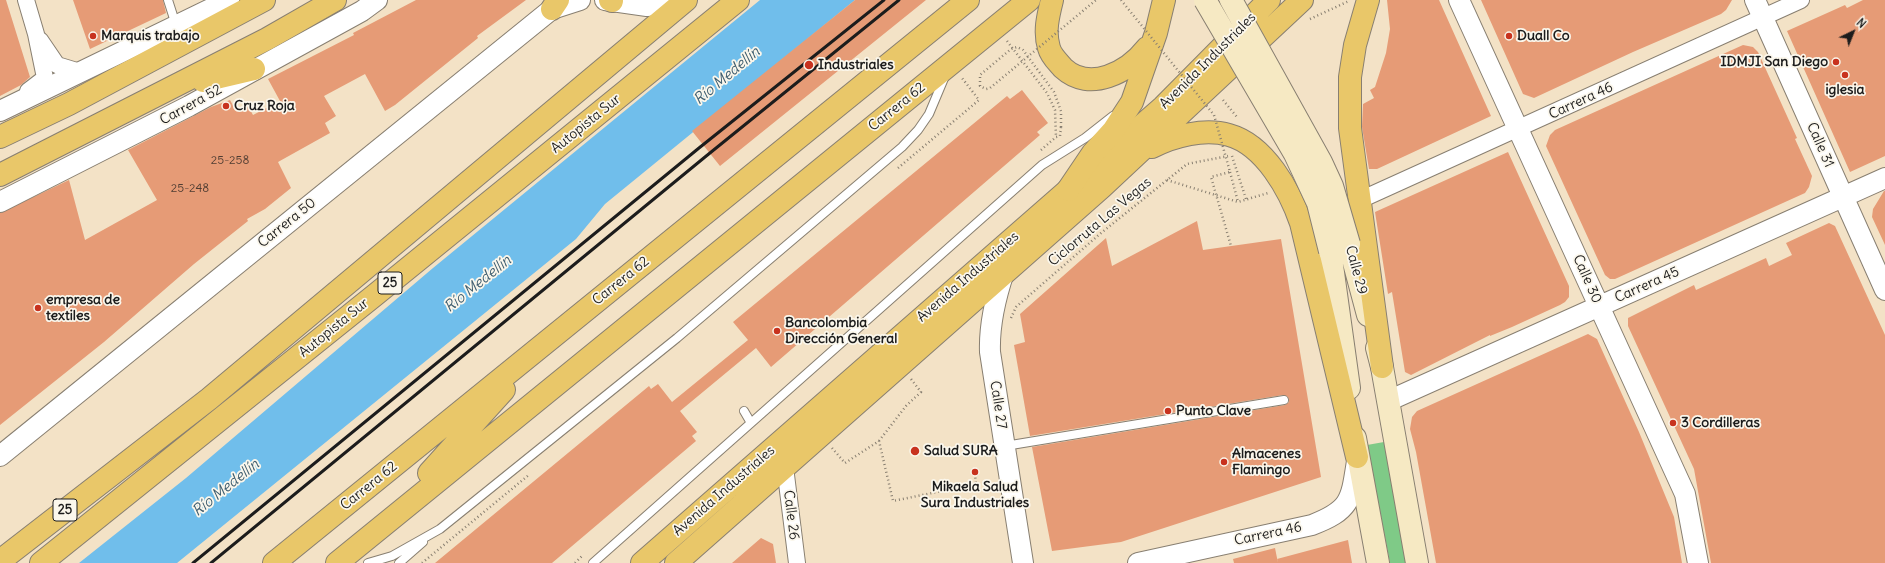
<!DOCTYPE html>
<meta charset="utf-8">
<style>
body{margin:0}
#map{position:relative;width:1885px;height:563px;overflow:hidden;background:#f3e2c6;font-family:Delius,sans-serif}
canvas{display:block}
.north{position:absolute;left:1833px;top:12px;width:40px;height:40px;-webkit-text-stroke:3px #fbf7ec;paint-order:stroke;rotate:43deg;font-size:11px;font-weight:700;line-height:16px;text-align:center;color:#1c1c1c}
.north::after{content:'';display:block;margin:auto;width:14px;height:18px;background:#1c1c1c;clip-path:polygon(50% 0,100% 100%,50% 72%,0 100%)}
</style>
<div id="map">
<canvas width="1885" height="563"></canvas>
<div class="north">N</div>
</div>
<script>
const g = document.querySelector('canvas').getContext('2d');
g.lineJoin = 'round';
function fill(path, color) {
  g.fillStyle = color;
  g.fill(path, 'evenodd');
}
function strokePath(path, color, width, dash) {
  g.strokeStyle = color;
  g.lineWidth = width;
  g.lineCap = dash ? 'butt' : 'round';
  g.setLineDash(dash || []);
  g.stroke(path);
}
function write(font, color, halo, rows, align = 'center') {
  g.font = font + ' Delius,sans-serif';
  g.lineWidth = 3.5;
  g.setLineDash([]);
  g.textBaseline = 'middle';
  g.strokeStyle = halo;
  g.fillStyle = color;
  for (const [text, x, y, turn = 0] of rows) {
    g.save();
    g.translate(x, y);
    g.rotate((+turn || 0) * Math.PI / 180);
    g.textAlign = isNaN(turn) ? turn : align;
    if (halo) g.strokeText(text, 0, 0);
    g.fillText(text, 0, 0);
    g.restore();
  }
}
const green = new Path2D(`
 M 1384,442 L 1408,563 L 1390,563 L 1367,445 Z`);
const water = new Path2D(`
 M 760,0 L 855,0 L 605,204 L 576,239 L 177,563 L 79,563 L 186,478 L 433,268 Z`);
const building = new Path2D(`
 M 0,0 L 6,0 L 30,77 L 21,85 L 0,96 Z
 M 73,0 L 163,0 L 166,13 L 90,49 Z
 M 416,0 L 526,0 L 477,36 L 478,38 L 395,105 L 385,111 L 365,74 L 324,96 L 336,116 L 325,123 L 330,133 L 278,162 L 291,188 L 265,209 L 247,219 L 248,221 L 194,264 L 104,342 L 0,425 L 0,213 L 69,180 L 85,240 L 157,200 L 128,150 L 211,107 L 230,100 L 236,111 L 248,106 L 253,115 L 280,101 L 268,79 L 354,35 L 353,33 Z
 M 855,0 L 926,0 L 720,166 L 692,131 Z
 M 1387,0 L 1439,0 L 1491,116 L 1377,169 L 1369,169 L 1362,127 L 1363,104 L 1374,98 L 1370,90 L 1375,87 L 1386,53 L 1390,29 Z
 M 1481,0 L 1732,0 L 1726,10 L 1721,14 L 1633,52 L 1534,98 L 1523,94 Z
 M 1863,0 L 1885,0 L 1885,156 L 1850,172 L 1787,31 L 1845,5 L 1847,8 Z
 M 1743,45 L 1753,47 L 1758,52 L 1797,138 L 1795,139 L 1812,176 L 1809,187 L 1805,193 L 1615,279 L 1610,279 L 1605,275 L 1546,146 L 1550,135 L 1555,130 Z
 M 1022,90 L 1048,123 L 1037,132 L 1040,135 L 771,367 L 756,348 L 680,411 L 697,432 L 692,436 L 696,441 L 552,563 L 435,563 L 649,386 L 651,389 L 658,384 L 672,402 L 748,340 L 733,322 L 1007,96 L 1010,99 Z
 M 1508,152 L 1569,286 L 1569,297 L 1565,302 L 1560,305 L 1512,327 L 1490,336 L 1490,335 L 1411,375 L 1405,372 L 1392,292 L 1388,294 L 1375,212 Z
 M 1884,191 L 1885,191 L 1885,245 L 1872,217 L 1873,209 Z
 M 1197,221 L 1203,250 L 1281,239 L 1321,477 L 1121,542 L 1052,551 L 1032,447 L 1285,405 L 1289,402 L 1288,397 L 1283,395 L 1030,436 L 1014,345 L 1025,342 L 1020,314 L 1106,238 L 1112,266 Z
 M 1829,223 L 1835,226 L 1885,335 L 1885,563 L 1711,563 L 1694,469 L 1628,326 L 1628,318 L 1694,285 L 1696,290 L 1766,258 L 1769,266 L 1792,255 L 1786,243 Z
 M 1588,334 L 1597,339 L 1639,432 L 1674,517 L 1682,563 L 1436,563 L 1416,452 L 1410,429 L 1412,417 L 1417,411 Z
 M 761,538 L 773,544 L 776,563 L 732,563 Z
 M 1348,540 L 1352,563 L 1278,563 L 1277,559 Z
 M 1275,548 L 1278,563 L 1234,563 L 1233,559 Z`);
const path = new Path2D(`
 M 1310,19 L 1349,1
 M 1007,41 L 1047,93 L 1055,110 L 1056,137
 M 1223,100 L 1237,117
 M 1041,150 L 1056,137 L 1060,136 L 1061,127
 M 1232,156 L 1246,199
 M 898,168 L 979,100 L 962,78
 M 1230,172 L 1238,202
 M 1167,180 L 1238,202 L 1268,193
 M 1011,318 L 1016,307 L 1101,233 L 1187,164 L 1228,156
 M 879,441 L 906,406 L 921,392 L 911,379
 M 832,448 L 845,463 L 879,441 L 893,501 L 976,484 L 975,475
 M 422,563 L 530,474
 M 575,563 L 583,555`);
const service = new Path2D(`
 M 168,0 L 176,25
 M 744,411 L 751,423
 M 1005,446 L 1284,400
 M 368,563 L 392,556 L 440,529 L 677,338 L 902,147 L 918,130 L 929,114 L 945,76
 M 399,563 L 423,542
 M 593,563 L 1042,165 L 1085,138 L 1113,116`);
const minor = new Path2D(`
 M 26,0 L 36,34 L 45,78 L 28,91
 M 40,40 L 57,65 L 80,72
 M 1360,200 L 1801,0
 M 785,467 L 797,563`);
const tertiary = new Path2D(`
 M 605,0 L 647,6 L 664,4 L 681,0
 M 1459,0 L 1685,494 L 1698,563
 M 1755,0 L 1885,290
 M 0,111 L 229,0
 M 0,202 L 189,106 L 362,11 L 377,0
 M 1004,272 C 995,299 989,324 990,352 L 1023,563
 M 1388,401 L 1885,178
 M 0,456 L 552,9 L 580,0
 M 1138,563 L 1312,525 C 1351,510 1351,500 1357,461`);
const secondary = new Path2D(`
 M 1349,244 L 1368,315
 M 1330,251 L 1349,388
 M 1377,348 L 1382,367 L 1417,563
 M 1355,438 L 1378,563`);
const primary = new Path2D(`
 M 610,0 L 612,1
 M 1368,0 L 1355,45 L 1350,77 L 1350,128 L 1382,367
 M 552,9 L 558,0
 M 203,81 L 254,69
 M 0,137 L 69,104 L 264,0
 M 1152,147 C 1174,136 1204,128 1229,135 C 1265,145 1290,191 1301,223 L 1357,457
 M 0,175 L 267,39 L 335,0
 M 642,563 L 1163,107 L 1269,0
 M 676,563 L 1102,187 L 1302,0`);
const trunk = new Path2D(`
 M 1052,0 C 1048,16 1044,32 1049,48 C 1051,56 1058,62 1063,68 C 1090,93 1128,72 1147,48
 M 1068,190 L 1093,153 L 1113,131 L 1132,102 L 1156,33 L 1164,0
 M 429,473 L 504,390
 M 0,561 L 209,399 L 686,0
 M 41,563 L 375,295 L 738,0
 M 274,563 L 968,0
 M 337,563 L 1029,0`);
const rail = new Path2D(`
 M 193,563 L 699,148 L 884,0
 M 211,563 L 705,157 L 899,0`);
const pathBridge = new Path2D(`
 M 1121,0 L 1214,115 L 1230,172 L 1211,177 L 1231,246
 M 1061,127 L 1061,111 L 1054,92 L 1023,50 L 1017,47 L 1011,49 L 980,75 L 980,86 L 986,89 L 990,88 L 1096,0`);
const secondaryBridge = new Path2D(`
 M 1205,0 L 1295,154 L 1318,203 L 1330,251
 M 1231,0 L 1321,162 L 1332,186 L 1349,244`);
const markers = [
 [93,36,4,"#c8321e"],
 [1509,36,4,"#c8321e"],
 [1836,62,4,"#c8321e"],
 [809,65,5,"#c8321e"],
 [1845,75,4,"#c8321e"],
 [226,106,4,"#c8321e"],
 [38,308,4,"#c8321e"],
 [777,331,4,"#c8321e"],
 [1168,411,4,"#c8321e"],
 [1673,423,4,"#c8321e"],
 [915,451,5,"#c8321e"],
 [1224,462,4,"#c8321e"],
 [975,472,4,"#c8321e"]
];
const numberNames = [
 ["25-258",230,161],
 ["25-248",190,189]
];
const shields = [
 [390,283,24],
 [65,510,24]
];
const shieldNames = [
 ["25",390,283],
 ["25",65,510]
];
const poiNames = [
 ["Marquis trabajo",101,36],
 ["Duall Co",1517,36],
 ["IDMJI San Diego",1828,62,"right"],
 ["Industriales",818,65],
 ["iglesia",1845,90,"center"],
 ["Cruz Roja",234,106],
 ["empresa de",46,300],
 ["textiles",46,316],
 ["Bancolombia",785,323],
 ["Dirección General",785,339],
 ["Punto Clave",1176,411],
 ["3 Cordilleras",1681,423],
 ["Salud SURA",924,451],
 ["Almacenes",1232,454],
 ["Flamingo",1232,470],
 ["Mikaela Salud",975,487,"center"],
 ["Sura Industriales",975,503,"center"]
];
const streetNames = [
 ["Avenida Industriales",1208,61,-45],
 ["Carrera 46",1581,101,-25],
 ["Carrera 52",191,105,-29],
 ["Carrera 62",897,107,-39],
 ["Autopista Sur",586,124,-39],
 ["Calle 31",1820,145,66],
 ["Ciclorruta Las Vegas",1100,222,-40],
 ["Carrera 50",287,223,-39],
 ["Calle 29",1356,270,75],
 ["Avenida Industriales",968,277,-41],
 ["Calle 30",1587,279,66],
 ["Carrera 62",621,281,-39],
 ["Carrera 45",1647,285,-24],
 ["Autopista Sur",334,328,-39],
 ["Calle 27",998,405,81],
 ["Carrera 62",369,486,-39],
 ["Avenida Industriales",724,491,-41],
 ["Calle 26",791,515,83],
 ["Carrera 46",1268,534,-12]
];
const waterNames = [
 ["Río Medellín",727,76,-40],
 ["Río Medellín",478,284,-39],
 ["Río Medellín",226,488,-39]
];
fill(green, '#7fca87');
fill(water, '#70beeb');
fill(building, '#e69b76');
strokePath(service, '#887f71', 10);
strokePath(minor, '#887f71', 18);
strokePath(tertiary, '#887f71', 22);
strokePath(secondary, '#887f71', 24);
strokePath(primary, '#887f71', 24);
strokePath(trunk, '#887f71', 24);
strokePath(path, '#887f71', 2.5, [1, 3]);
strokePath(service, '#fff', 8);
strokePath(minor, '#fff', 16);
strokePath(tertiary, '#fff', 20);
strokePath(secondary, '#f6e9c3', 22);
strokePath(primary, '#e9c769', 22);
strokePath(trunk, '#e9c769', 22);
strokePath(rail, '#1c1c1c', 3);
strokePath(secondaryBridge, '#887f71', 24, []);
strokePath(pathBridge, '#887f71', 2.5, [1, 3]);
strokePath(secondaryBridge, '#f6e9c3', 22);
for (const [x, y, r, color] of markers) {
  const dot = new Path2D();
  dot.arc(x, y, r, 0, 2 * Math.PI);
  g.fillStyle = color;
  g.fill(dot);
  strokePath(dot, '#fbf7ec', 1.5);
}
write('12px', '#4e3c32', null, numberNames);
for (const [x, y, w] of shields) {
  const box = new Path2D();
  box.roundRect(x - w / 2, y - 11, w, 22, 3);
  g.fillStyle = '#fbf7ec';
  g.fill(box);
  strokePath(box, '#1c1c1c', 1);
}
write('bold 13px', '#1c1c1c', null, shieldNames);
write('bold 14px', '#1c1c1c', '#fbf7ec', poiNames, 'left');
write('14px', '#1c1c1c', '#fbf7ec', streetNames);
write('italic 15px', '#3e5d6f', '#fbf7ec', waterNames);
</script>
